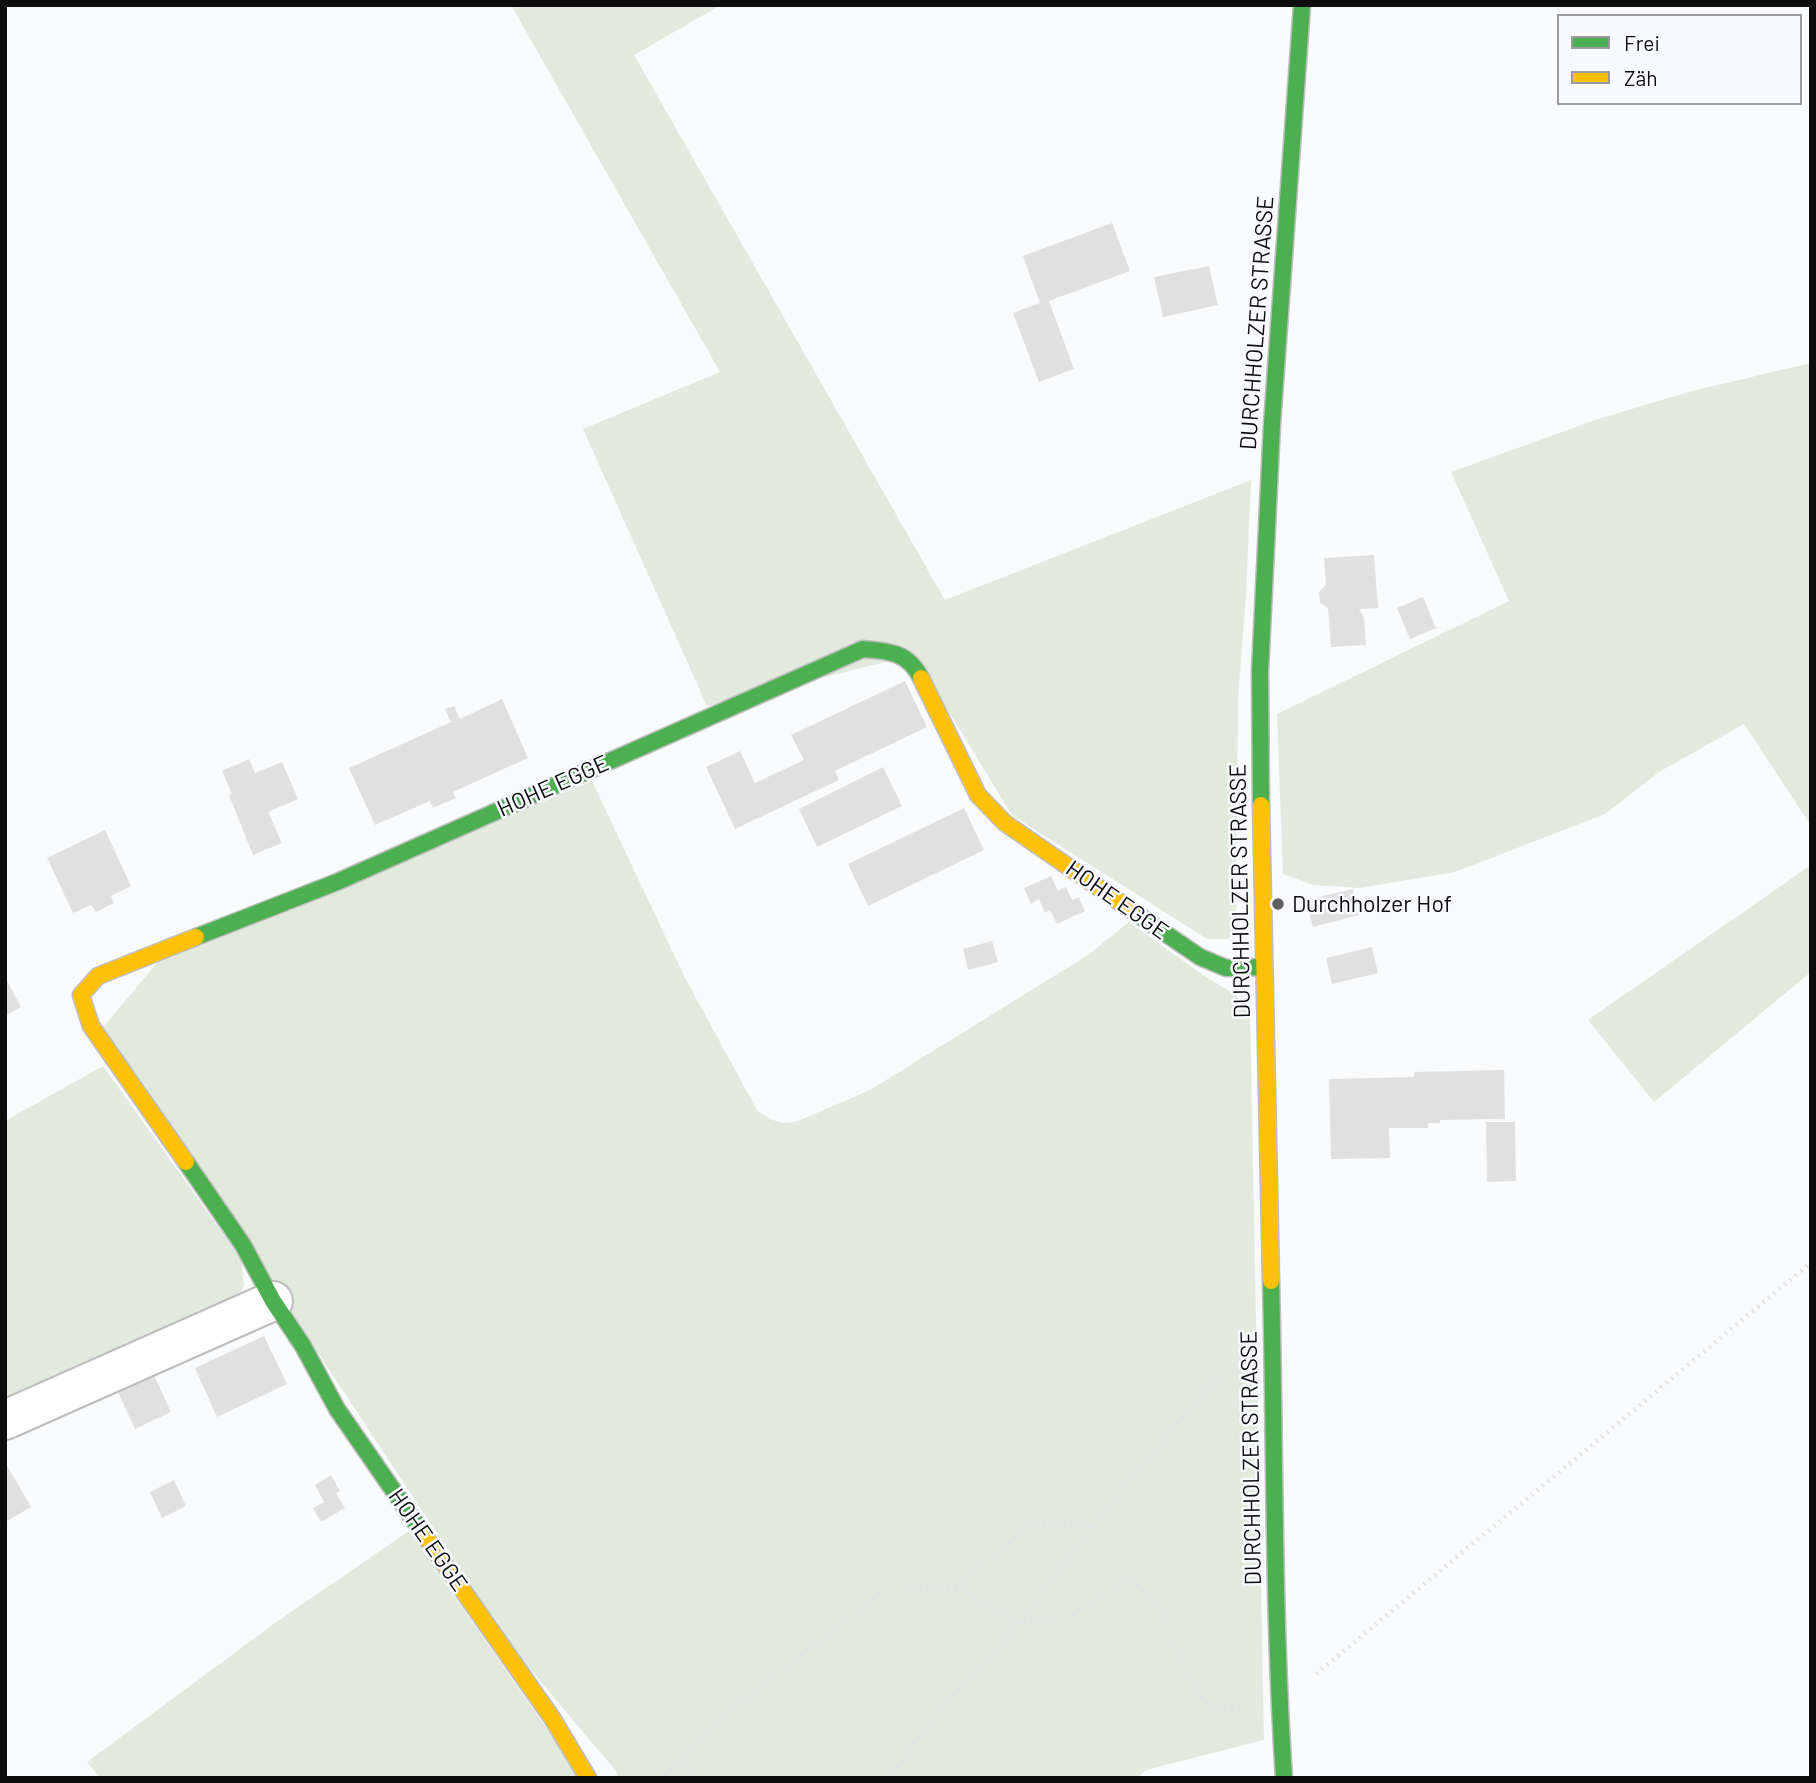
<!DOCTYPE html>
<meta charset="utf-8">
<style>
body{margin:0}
#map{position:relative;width:1816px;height:1783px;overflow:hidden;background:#fafbfc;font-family:Barlow,sans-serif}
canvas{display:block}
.frame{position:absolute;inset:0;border:7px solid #0d0d0e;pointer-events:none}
.legend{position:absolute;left:1557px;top:14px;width:245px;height:91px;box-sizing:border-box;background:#f9fafd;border:2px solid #9b9b9d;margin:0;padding:9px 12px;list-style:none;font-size:21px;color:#0d0d0e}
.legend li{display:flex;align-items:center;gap:14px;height:35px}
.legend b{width:35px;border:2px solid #9b9b9d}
</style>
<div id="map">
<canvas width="1816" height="1783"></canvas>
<div class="frame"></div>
<ul class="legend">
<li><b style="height:9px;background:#4caf50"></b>Frei</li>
<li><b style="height:9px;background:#ffc107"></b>Zäh</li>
</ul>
</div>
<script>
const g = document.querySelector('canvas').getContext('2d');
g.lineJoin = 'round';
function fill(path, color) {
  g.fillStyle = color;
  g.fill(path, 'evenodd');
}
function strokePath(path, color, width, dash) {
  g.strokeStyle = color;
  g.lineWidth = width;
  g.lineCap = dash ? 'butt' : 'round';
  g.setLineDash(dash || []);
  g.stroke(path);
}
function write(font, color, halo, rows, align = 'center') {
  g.font = font + ' Barlow,sans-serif';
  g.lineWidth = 5;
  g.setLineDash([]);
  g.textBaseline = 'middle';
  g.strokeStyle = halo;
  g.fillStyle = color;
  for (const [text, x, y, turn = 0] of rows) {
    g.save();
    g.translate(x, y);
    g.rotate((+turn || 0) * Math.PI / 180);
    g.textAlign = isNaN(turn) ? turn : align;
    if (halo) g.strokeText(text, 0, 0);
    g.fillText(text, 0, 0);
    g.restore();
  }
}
const green = new Path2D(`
 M 511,5 L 721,5 L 634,55 L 945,600 L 1251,480 L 1246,593 L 1238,699 L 1236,933 L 1227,939 L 1207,939 L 1012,815 L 914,655 L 707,706 L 583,429 L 720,372 Z
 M 1811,363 L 1811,826 L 1744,724 L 1659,772 L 1605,814 L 1455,872 L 1359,888 L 1313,885 L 1283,874 L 1277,714 L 1509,601 L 1451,472 L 1598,419 L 1692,391 Z
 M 592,781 L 684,976 L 758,1112 C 774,1120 780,1126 798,1121 L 870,1090 L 1088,955 L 1129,922 L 1203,975 L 1234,994 L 1250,1008 L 1264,1740 L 1146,1770 L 1137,1778 L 618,1778 L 616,1771 L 514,1650 L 103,1027 L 157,963 Z
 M 1811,865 L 1811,972 L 1654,1102 L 1588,1020 Z
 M 103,1066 L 241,1259 L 244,1285 L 238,1300 L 5,1410 L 5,1121 Z
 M 409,1531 L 581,1778 L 100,1778 L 87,1762 L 275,1623 Z`);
const building = new Path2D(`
 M 1112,223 L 1130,271 L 1049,301 L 1074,369 L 1039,382 L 1013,313 L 1040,303 L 1023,256 Z
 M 1209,266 L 1218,305 L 1163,317 L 1154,277 Z
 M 1374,555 L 1378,608 L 1359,609 L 1364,618 L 1366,645 L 1331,647 L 1328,608 L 1320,603 L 1319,592 L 1326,585 L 1324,558 Z
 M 1423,597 L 1436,628 L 1410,639 L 1397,608 Z
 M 905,681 L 927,727 L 835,771 L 839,780 L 735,829 L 706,767 L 740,751 L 755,783 L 804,760 L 791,735 Z
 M 502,699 L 528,758 L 455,791 L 453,792 L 456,798 L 433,808 L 430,801 L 375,825 L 349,768 L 451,722 L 445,709 L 454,706 L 460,719 Z
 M 249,759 L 255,773 L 282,762 L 298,799 L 268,812 L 282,843 L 253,855 L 229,795 L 232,794 L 222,771 Z
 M 883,767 L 902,806 L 817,847 L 799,809 Z
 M 964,808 L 984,850 L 868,906 L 848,864 Z
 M 105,830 L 131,886 L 111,896 L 114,903 L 96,912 L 91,905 L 73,913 L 47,858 Z
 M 1051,876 L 1058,891 L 1066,887 L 1072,900 L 1079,897 L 1085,911 L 1057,924 L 1050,910 L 1045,913 L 1039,899 L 1031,904 L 1024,888 Z
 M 1353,889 L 1359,915 L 1313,927 L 1306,900 Z
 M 992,941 L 998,962 L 968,970 L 963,949 Z
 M 1372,947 L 1378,973 L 1332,984 L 1326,958 Z
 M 5,977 L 21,1007 L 5,1016 Z
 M 1504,1070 L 1505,1119 L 1440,1120 L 1440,1123 L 1428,1123 L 1428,1128 L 1389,1128 L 1390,1158 L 1331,1159 L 1329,1079 L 1414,1077 L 1414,1072 Z
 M 1486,1122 L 1515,1122 L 1516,1181 L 1487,1182 Z
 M 264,1336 L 287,1384 L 217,1417 L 195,1368 Z
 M 153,1373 L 171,1412 L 135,1429 L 117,1390 Z
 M 5,1462 L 31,1507 L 5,1522 Z
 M 331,1475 L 340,1491 L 336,1493 L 345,1508 L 321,1522 L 313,1508 L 324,1502 L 315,1485 Z
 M 174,1480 L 186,1506 L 162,1518 L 150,1492 Z`);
const path = new Path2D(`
 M 956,1587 L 1020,1623 L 1072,1615 L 1129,1579 L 1165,1611 L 1169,1637 L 1203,1701 L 1218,1710 L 1241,1707
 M 1316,1674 L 1811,1263
 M 683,1761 L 692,1778
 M 658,1778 L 683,1761 L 740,1702 L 883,1592 L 956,1587 L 1032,1523 L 1092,1526 L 1215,1379 L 1235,1373
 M 888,1778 L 930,1722 L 1020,1623 L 1092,1527`);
const street = new Path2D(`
 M 5,1420 L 273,1301`);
const fast = new Path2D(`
 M 1261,805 L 1260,671 L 1272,424 L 1302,5
 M 1131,910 L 1200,957 L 1226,968 L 1264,967
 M 196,937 L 337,882 L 863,649 C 889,651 908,652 921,678
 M 186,1162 L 243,1245 L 273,1301 L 303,1346 L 337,1409 L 420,1529
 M 1271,1281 C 1275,1447 1273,1612 1284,1778`);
const slow = new Path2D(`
 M 921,678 L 978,795 L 1005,823 L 1131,910
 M 1261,805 L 1271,1281
 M 186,1162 L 91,1026 L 81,995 L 98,976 L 196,937
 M 420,1529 L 552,1718 L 588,1778`);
const markers = [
 [1278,904,7,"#606061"]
];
const streetNames = [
 ["DURCHHOLZER STRASSE",1257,323,-86],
 ["HOHE EGGE",553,786,-24],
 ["DURCHHOLZER STRASSE",1240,891,-91],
 ["HOHE EGGE",1117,900,35],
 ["DURCHHOLZER STRASSE",1251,1458,-91],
 ["HOHE EGGE",428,1540,55]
];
const poiNames = [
 ["Durchholzer Hof",1292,904]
];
fill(green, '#e2eade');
fill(building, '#e0e0e1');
strokePath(street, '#bdbdbe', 42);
strokePath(fast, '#bdbdbe', 19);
strokePath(slow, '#bdbdbe', 19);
strokePath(path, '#e3e3e4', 4.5, [2, 5]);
strokePath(street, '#fefeff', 38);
strokePath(fast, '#4caf50', 16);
strokePath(slow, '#ffc107', 16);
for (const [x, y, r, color] of markers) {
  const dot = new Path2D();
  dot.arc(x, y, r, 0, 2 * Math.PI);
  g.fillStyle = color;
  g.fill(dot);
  strokePath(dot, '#f9fafd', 2.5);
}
write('23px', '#0d0d0e', '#f9fafd', streetNames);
write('23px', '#0d0d0e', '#f9fafd', poiNames, 'left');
</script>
